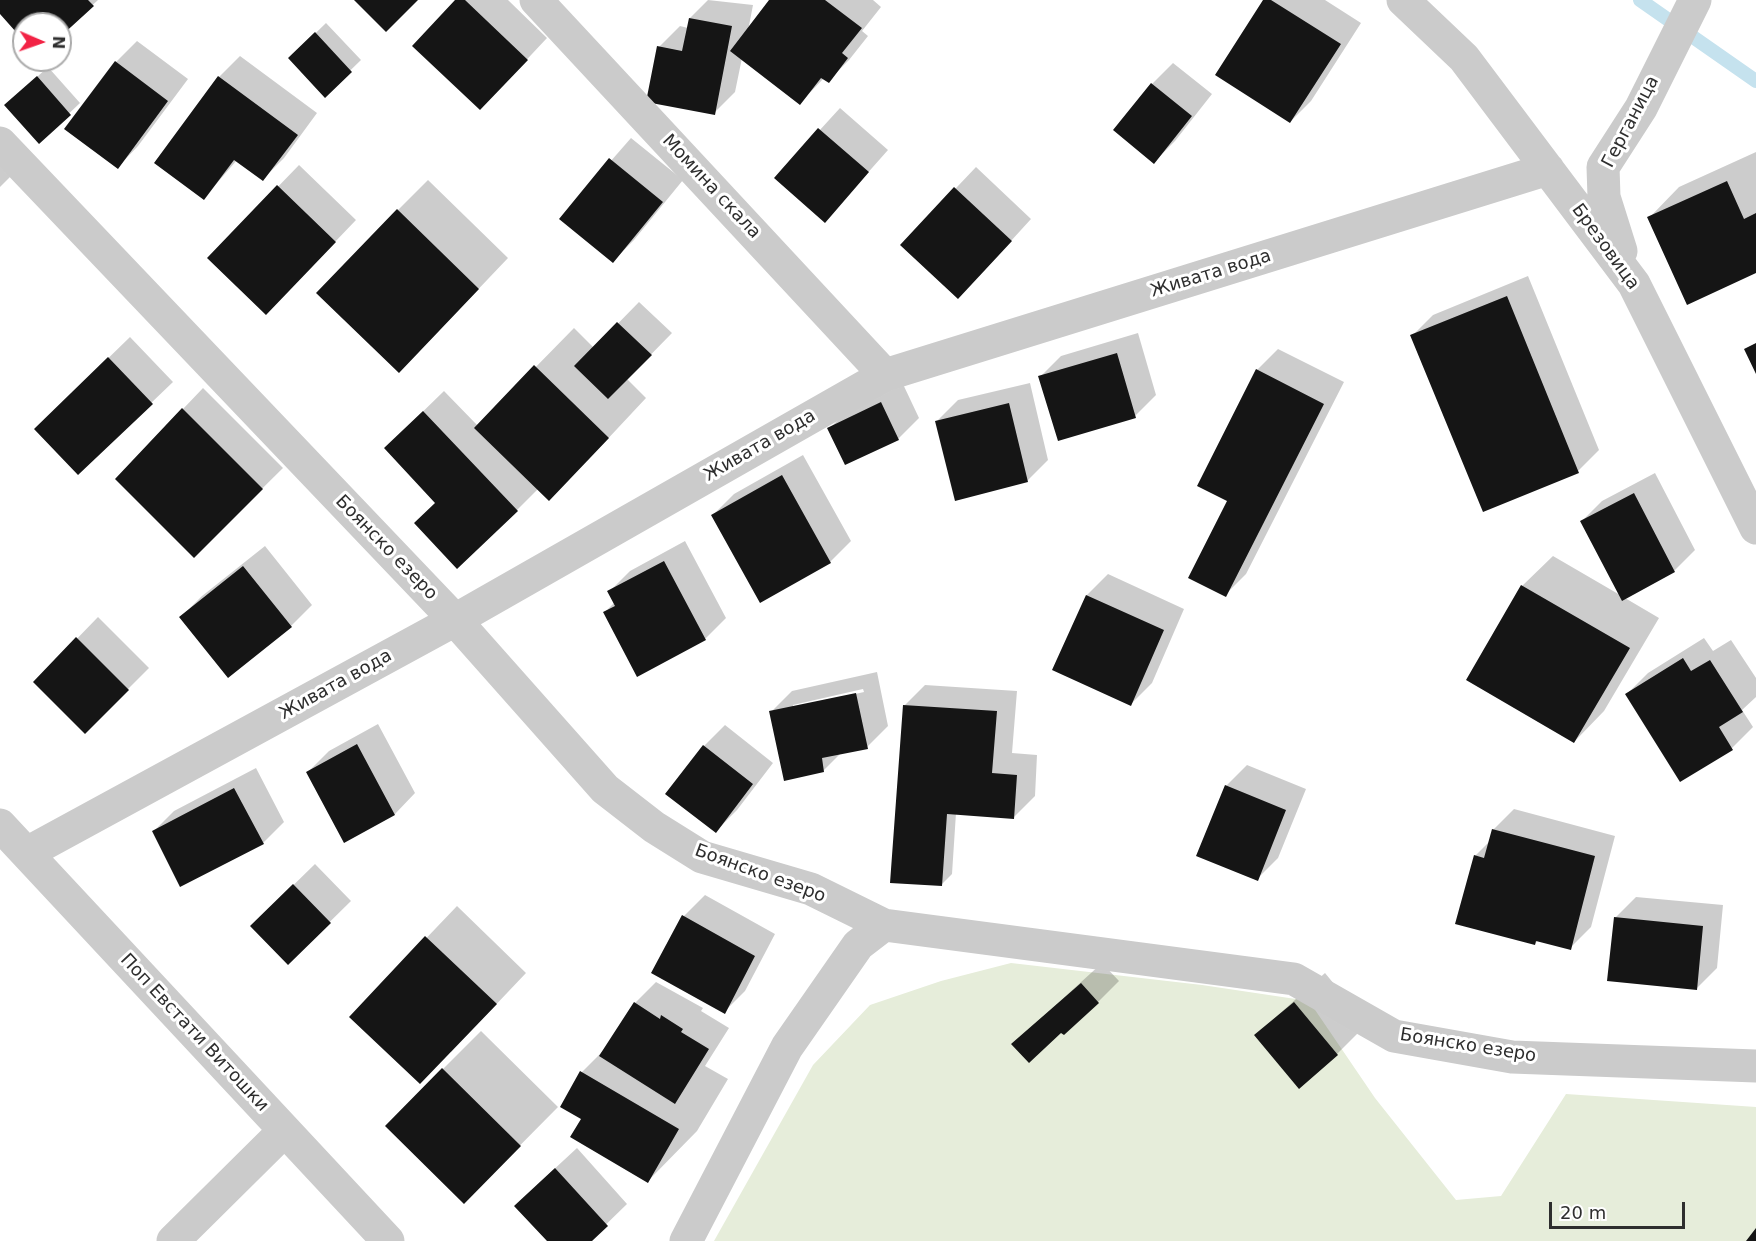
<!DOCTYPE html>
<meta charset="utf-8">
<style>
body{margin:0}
#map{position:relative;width:1756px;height:1241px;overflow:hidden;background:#fff;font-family:"DejaVu Sans",sans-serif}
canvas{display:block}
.north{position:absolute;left:12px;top:12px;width:60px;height:60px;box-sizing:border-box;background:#fff;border:2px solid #ababab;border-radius:50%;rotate:92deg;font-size:16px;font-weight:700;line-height:24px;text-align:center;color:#2e2e2e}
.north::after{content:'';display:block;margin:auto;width:21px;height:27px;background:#f22345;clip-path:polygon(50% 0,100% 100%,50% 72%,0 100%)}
.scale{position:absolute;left:1549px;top:1202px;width:136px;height:27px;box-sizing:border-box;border:3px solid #2e2e2e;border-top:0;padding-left:8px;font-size:18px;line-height:21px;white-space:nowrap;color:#2e2e2e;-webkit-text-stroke:4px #fff;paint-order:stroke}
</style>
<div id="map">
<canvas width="1756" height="1241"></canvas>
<div class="north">N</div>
<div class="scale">20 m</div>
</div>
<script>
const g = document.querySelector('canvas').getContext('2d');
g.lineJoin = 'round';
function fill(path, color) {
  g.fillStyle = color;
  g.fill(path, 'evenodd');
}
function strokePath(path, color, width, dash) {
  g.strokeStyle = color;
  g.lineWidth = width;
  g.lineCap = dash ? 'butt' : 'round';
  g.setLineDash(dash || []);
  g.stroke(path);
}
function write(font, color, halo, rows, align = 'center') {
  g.font = font + ' "DejaVu Sans",sans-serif';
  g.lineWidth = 6;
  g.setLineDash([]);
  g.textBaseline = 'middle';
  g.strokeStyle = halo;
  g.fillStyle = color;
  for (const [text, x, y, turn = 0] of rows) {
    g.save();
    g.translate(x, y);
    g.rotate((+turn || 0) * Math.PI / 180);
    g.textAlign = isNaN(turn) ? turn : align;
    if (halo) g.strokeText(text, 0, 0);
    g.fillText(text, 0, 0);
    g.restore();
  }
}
const green = new Path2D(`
 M 1011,963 L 1202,985 L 1309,1001 L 1375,1098 L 1456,1200 L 1501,1196 L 1566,1094 L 1756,1107 L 1756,1241 L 714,1241 L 813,1065 L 870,1005 L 941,981 Z`);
const shadow = new Path2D(`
 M 0,0 L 98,0 L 60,35 L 60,24 L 24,24 L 24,39 L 0,12 Z
 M 457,0 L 508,0 L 547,38 L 501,87 Z
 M 708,0 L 753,5 L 748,31 L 771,0 L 873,0 L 881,7 L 862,31 L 868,36 L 849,60 L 828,81 L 824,78 L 800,103 L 742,58 L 735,92 L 714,113 L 659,47 L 680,26 L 688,28 L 690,18 Z
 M 1265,0 L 1325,0 L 1361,23 L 1311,101 L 1290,122 Z
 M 326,23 L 361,60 L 325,95 L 290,58 Z
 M 137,41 L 188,79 L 138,146 L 118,167 L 116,62 Z
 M 240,56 L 317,113 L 284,158 L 263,179 L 237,160 L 204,198 L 157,163 L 219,77 Z
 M 1173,63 L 1212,94 L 1175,141 L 1154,162 L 1115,130 L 1152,84 Z
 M 48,67 L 80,103 L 39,142 L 17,95 Z
 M 840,108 L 888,150 L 825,221 L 776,178 Z
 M 0,137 L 25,162 L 0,187 Z
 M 631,138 L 683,180 L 634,240 L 613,261 L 561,218 Z
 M 1756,152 L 1756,272 L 1649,218 L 1679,187 Z
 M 299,165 L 356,220 L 287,292 L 209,258 Z
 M 976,167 L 1031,219 L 979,276 L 903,244 Z
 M 428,180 L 508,258 L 429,341 L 398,210 Z
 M 1528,276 L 1599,450 L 1578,471 L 1412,336 L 1433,315 Z
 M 639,302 L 672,333 L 627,379 L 646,398 L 588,460 L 539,488 L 517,510 L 437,502 L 407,427 L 444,391 L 478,426 L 574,328 L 594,348 Z
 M 1138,333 L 1156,395 L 1135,416 L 1040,377 L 1061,356 Z
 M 130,337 L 173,382 L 78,473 L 57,408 Z
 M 1278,349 L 1344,382 L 1246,574 L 1225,595 L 1229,500 L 1257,370 Z
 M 902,382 L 919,418 L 898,439 L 829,429 L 850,408 Z
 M 1030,383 L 1048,460 L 1027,481 L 937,421 L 958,400 Z
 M 203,388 L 283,468 L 194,556 L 183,409 Z
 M 803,455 L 851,541 L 830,562 L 713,515 L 734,494 Z
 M 1655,473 L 1695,550 L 1674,571 L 1625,598 L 1659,618 L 1604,711 L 1574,742 L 1522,586 L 1553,556 L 1620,595 L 1581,522 L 1602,501 Z
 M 685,541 L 726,618 L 705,639 L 605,612 L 615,602 L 609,592 L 630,571 Z
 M 265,546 L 312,605 L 291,626 L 181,617 L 202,596 Z
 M 1108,574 L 1184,609 L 1152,683 L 1131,704 L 1054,669 L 1087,595 Z
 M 98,617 L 149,668 L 85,732 L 35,682 Z
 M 1704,638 L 1713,651 L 1731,640 L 1756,678 L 1756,697 L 1742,710 L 1753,727 L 1732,748 L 1627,694 L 1648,673 Z
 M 877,672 L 888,726 L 867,747 L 842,752 L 823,771 L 771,712 L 792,691 ZM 863,689 L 864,692 L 793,708 L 793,705 Z
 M 925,685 L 1017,691 L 1012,753 L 1037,755 L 1035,796 L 1014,817 L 956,813 L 952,874 L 941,885 L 904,706 Z
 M 378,724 L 415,793 L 395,814 L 345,841 L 308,772 L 329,751 Z
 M 725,725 L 773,763 L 737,810 L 716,831 L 704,746 Z
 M 1247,765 L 1306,789 L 1278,858 L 1257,879 L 1226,786 Z
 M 256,768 L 284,822 L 263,843 L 153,832 L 174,811 Z
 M 1514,809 L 1615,836 L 1591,927 L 1570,948 L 1538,940 L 1535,944 L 1475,856 L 1491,840 L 1493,830 Z
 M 315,864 L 351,901 L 288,963 L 273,905 Z
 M 705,895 L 775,934 L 745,991 L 724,1012 L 684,916 Z
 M 1636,897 L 1723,905 L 1717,968 L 1696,989 L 1615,918 Z
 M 457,906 L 526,973 L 451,1052 L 351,1017 Z
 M 1102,963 L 1119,981 L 1098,1002 L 1061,1030 L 1013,1044 Z
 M 1325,973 L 1367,1024 L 1337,1054 L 1256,1035 Z
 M 656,982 L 703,1008 L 701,1011 L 729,1028 L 705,1066 L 728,1079 L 697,1131 L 648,1181 L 583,1119 L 582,1072 L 606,1048 L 635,1003 Z
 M 481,1031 L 558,1107 L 464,1202 L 443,1069 Z
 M 577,1148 L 627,1204 L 589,1241 L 549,1241 L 537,1185 Z`);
const stream = new Path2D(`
 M 1640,0 L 1756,81`);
const building = new Path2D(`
 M 0,0 L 88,0 L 94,6 L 60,37 L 60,24 L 24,24 L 24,41 L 0,14 Z
 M 354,0 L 418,0 L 386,32 Z
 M 455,0 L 465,0 L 528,60 L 480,110 L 412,46 Z
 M 769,0 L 825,0 L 862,28 L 842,53 L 848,58 L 829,83 L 821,78 L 800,105 L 730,51 Z
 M 1263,0 L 1271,0 L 1341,44 L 1290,123 L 1215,75 Z
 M 689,18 L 732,26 L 715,115 L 646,102 L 657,46 L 682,51 Z
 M 315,32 L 352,72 L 325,98 L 288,58 Z
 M 115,61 L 168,101 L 118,169 L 64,129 Z
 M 37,76 L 71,115 L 39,144 L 4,105 Z
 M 218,76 L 298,135 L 263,181 L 234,160 L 204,200 L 154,163 Z
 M 1151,83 L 1192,116 L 1154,164 L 1113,130 Z
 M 818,128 L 869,172 L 825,223 L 774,178 Z
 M 609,158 L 663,202 L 613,263 L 559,219 Z
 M 1727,181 L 1744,219 L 1756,213 L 1756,273 L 1687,305 L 1647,217 Z
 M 277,185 L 336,242 L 266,315 L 207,258 Z
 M 954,187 L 1012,241 L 958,299 L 900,245 Z
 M 397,209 L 479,289 L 399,373 L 316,293 Z
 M 1507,296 L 1579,473 L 1483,512 L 1410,335 Z
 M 617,322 L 652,355 L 608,399 L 574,366 Z
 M 1756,343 L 1756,374 L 1744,349 Z
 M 1117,353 L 1136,418 L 1058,441 L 1038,376 Z
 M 108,357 L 153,404 L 78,475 L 34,429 Z
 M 534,365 L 609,438 L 549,501 L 474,428 Z
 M 1256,369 L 1324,404 L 1226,597 L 1188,578 L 1227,501 L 1197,486 Z
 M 881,402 L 899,440 L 845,465 L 827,428 Z
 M 1009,403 L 1028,482 L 955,501 L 935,421 Z
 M 182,408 L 263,489 L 194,558 L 115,479 Z
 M 423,411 L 518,511 L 457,569 L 414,523 L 435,503 L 384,448 Z
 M 782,475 L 831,563 L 760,603 L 711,515 Z
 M 1634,493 L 1675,572 L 1622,601 L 1580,521 Z
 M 664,561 L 706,640 L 637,677 L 603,612 L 615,606 L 607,591 Z
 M 243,566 L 292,627 L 228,678 L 179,617 Z
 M 1521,585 L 1630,648 L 1574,743 L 1466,680 Z
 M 1086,595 L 1164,630 L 1131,706 L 1052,670 Z
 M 76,637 L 129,690 L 85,734 L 33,682 Z
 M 1683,658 L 1691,671 L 1710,660 L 1743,712 L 1719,727 L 1733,750 L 1680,782 L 1625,694 Z
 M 856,693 L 868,749 L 822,758 L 824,772 L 784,781 L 769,711 Z
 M 903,705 L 997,711 L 992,773 L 1017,775 L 1014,819 L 947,814 L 942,886 L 890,883 Z
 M 357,744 L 395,815 L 344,843 L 306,772 Z
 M 703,745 L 753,784 L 716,833 L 665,794 Z
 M 1225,785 L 1286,810 L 1258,881 L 1196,856 Z
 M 234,788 L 264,844 L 180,887 L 152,831 Z
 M 1492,829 L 1595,856 L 1571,950 L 1536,941 L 1535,945 L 1455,924 L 1474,855 L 1484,858 Z
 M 293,884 L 331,923 L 288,965 L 250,926 Z
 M 682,915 L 755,956 L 725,1014 L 651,973 Z
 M 1614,917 L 1703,926 L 1697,990 L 1607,981 Z
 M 425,936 L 497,1004 L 420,1084 L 349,1017 Z
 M 1081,983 L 1099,1003 L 1064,1035 L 1061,1033 L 1029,1063 L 1011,1044 Z
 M 634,1002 L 660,1019 L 661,1015 L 683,1029 L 681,1032 L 709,1049 L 675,1104 L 599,1056 Z
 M 1294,1002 L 1338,1055 L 1299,1089 L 1254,1035 Z
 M 442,1068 L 521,1146 L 464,1204 L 385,1126 Z
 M 580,1071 L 679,1129 L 648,1183 L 570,1137 L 581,1119 L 560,1107 Z
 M 555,1168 L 608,1226 L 592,1241 L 547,1241 L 514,1206 Z
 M 1756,1228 L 1756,1241 L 1746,1241 Z`);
const minor = new Path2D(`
 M 536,0 L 885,375
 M 1403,0 L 1464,58 L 1634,284 L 1756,528
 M 0,143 L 455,620 L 605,789 L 654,827 L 702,857 L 811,889 L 884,925 L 1294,979 L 1394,1036 L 1512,1057 L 1756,1066
 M 1621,251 L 1604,197 L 1603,167 L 1641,108 L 1695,0
 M 0,825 L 388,1241
 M 27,853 L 455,620 L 885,375 L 1548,169
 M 173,1241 L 284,1131
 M 686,1241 L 787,1047 L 858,945 L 884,925`);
const streetNames = [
 ["Герганица",1631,122,-62],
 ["Момина скала",711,187,47],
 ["Брезовица",1605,247,54],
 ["Живата вода",1211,274,-17],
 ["Живата вода",760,446,-30],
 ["Боянско езеро",386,548,46],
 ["Живата вода",336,685,-29],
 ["Боянско езеро",760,874,20],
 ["Поп Евстати Витошки",194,1033,47],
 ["Боянско езеро",1468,1046,9]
];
fill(green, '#e6edda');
fill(shadow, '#0003');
strokePath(stream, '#c5e2ee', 14);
fill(building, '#151515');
strokePath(minor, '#cbcbcb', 33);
write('18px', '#2e2e2e', '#fff', streetNames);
</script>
